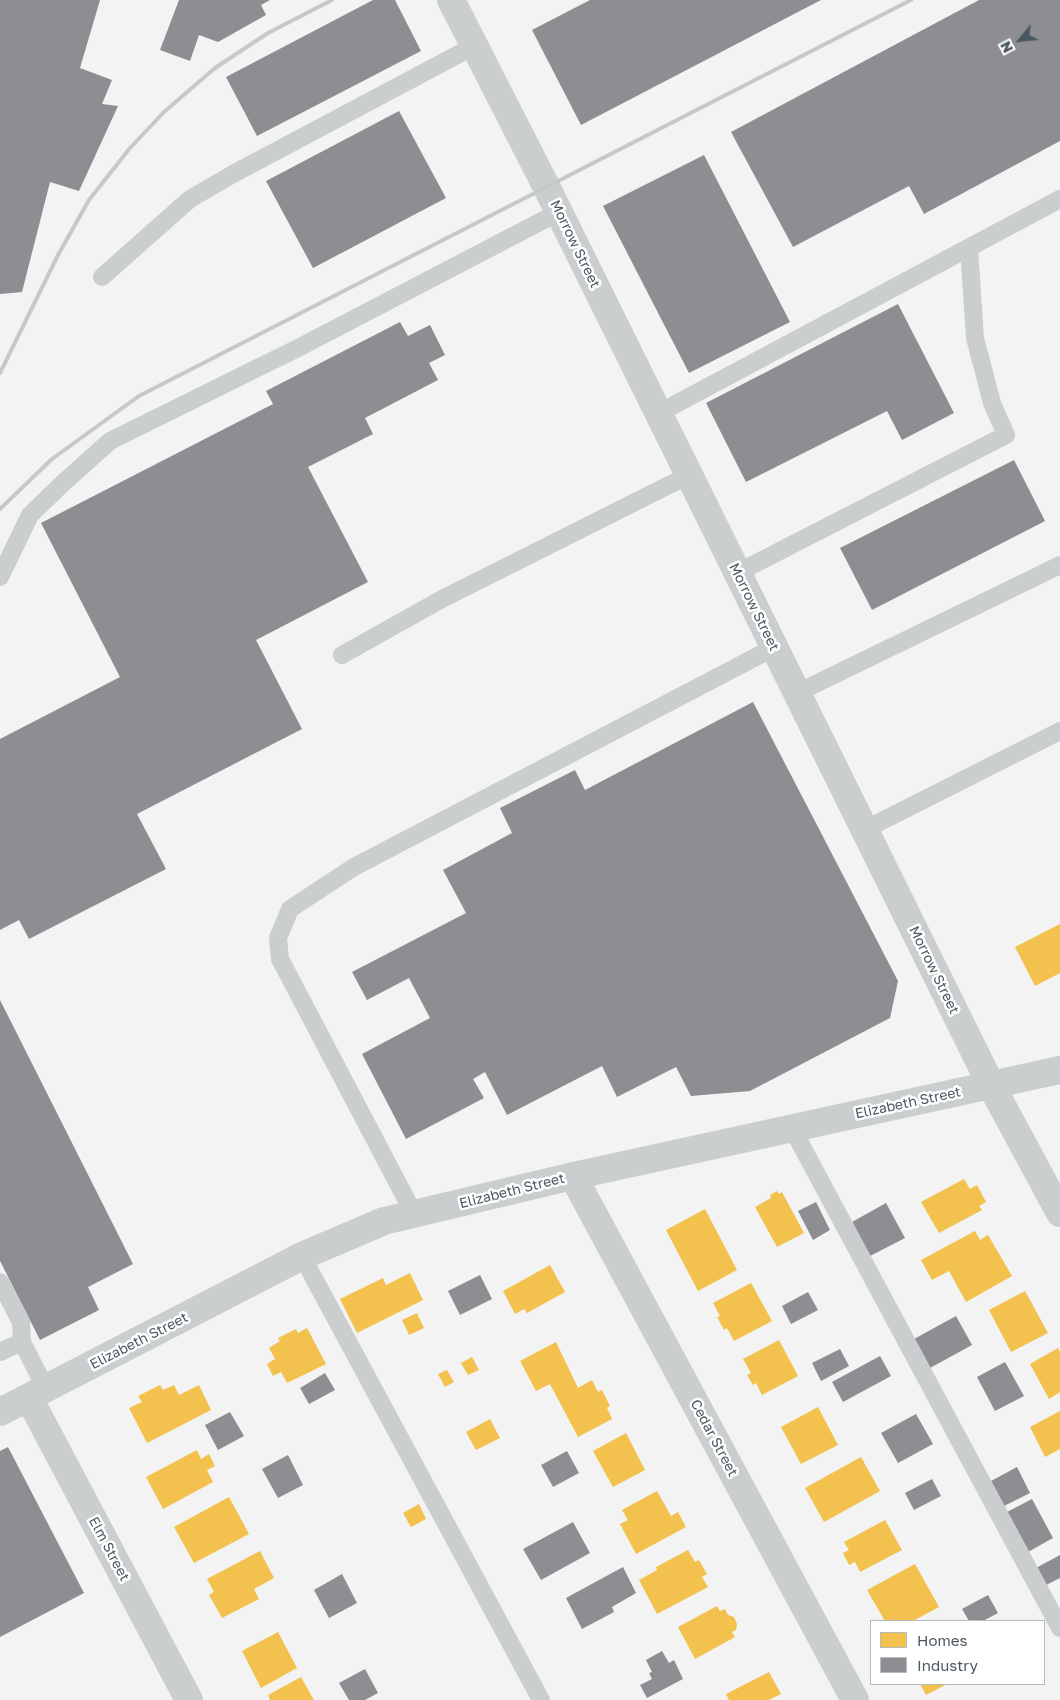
<!DOCTYPE html>
<style>
body{margin:0}
#map{position:relative;width:1060px;height:1700px;overflow:hidden;background:#f3f3f3;font-family:"Golos Text",sans-serif}
canvas{display:block}
.legend{position:absolute;left:870px;top:1620px;width:175px;height:65px;box-sizing:border-box;background:#fff;border:1px solid #b7bcbf;margin:0;padding:6px 9px;list-style:none;font-size:15px;color:#4a5860}
.legend li{display:flex;align-items:center;gap:10px;height:25px}
.legend b{width:25px;border:1px solid #b7bcbf}
.north{position:absolute;left:995px;top:15px;width:50px;height:50px;-webkit-text-stroke:4px #fff;paint-order:stroke;rotate:242deg;font-size:14px;font-weight:700;line-height:20px;text-align:center;color:#4a5860}
.north::after{content:'';display:block;margin:auto;width:18px;height:22px;background:#4a5860;clip-path:polygon(50% 0,100% 100%,50% 72%,0 100%)}
</style>
<div id="map">
<canvas width="1060" height="1700"></canvas>
<ul class="legend">
<li><b style="height:14px;background:#f2c14e"></b>Homes</li>
<li><b style="height:14px;background:#8d8d92"></b>Industry</li>
</ul>
<div class="north">N</div>
</div>
<script>
const g = document.querySelector('canvas').getContext('2d');
g.lineJoin = 'round';
function fill(path, color) {
  g.fillStyle = color;
  g.fill(path, 'evenodd');
}
function strokePath(path, color, width, dash) {
  g.strokeStyle = color;
  g.lineWidth = width;
  g.lineCap = dash ? 'butt' : 'round';
  g.setLineDash(dash || []);
  g.stroke(path);
}
function write(font, color, halo, rows, align = 'center') {
  g.font = font + ' "Golos Text",sans-serif';
  g.lineWidth = 5;
  g.setLineDash([]);
  g.textBaseline = 'middle';
  g.strokeStyle = halo;
  g.fillStyle = color;
  for (const [text, x, y, turn = 0] of rows) {
    g.save();
    g.translate(x, y);
    g.rotate((+turn || 0) * Math.PI / 180);
    g.textAlign = isNaN(turn) ? turn : align;
    if (halo) g.strokeText(text, 0, 0);
    g.fillText(text, 0, 0);
    g.restore();
  }
}
const homes = new Path2D(`
 M 1060,924 L 1060,973 L 1035,986 L 1015,947 Z
 M 964,1179 L 970,1189 L 977,1185 L 986,1202 L 979,1206 L 982,1210 L 939,1233 L 921,1202 Z
 M 777,1191 L 779,1194 L 782,1192 L 804,1233 L 777,1247 L 755,1207 L 771,1198 L 770,1195 Z
 M 705,1209 L 737,1270 L 698,1291 L 666,1230 Z
 M 975,1231 L 980,1240 L 988,1235 L 1012,1276 L 966,1302 L 949,1271 L 932,1280 L 921,1260 Z
 M 550,1265 L 565,1292 L 527,1313 L 524,1309 L 515,1314 L 503,1291 Z
 M 410,1273 L 423,1300 L 357,1333 L 340,1299 L 383,1278 L 386,1285 Z
 M 751,1283 L 772,1321 L 734,1341 L 727,1328 L 724,1330 L 717,1317 L 720,1316 L 713,1303 Z
 M 1025,1291 L 1048,1333 L 1011,1352 L 989,1310 Z
 M 417,1313 L 424,1328 L 409,1335 L 402,1320 Z
 M 307,1328 L 326,1364 L 287,1383 L 281,1372 L 273,1376 L 267,1364 L 275,1359 L 269,1348 L 280,1341 L 278,1338 L 296,1329 L 298,1333 Z
 M 779,1340 L 798,1376 L 762,1395 L 756,1383 L 753,1385 L 747,1375 L 751,1373 L 743,1359 Z
 M 556,1342 L 578,1388 L 592,1380 L 598,1392 L 602,1390 L 610,1406 L 607,1408 L 612,1419 L 578,1437 L 550,1384 L 536,1391 L 520,1361 Z
 M 1058,1348 L 1060,1352 L 1060,1392 L 1049,1399 L 1030,1364 Z
 M 472,1357 L 479,1370 L 468,1375 L 461,1363 Z
 M 447,1370 L 454,1382 L 445,1387 L 438,1374 Z
 M 160,1385 L 163,1390 L 174,1385 L 179,1395 L 199,1385 L 211,1410 L 147,1443 L 129,1408 L 142,1402 L 138,1396 Z
 M 818,1407 L 838,1445 L 801,1464 L 781,1427 Z
 M 1060,1411 L 1060,1449 L 1045,1457 L 1030,1427 Z
 M 490,1419 L 500,1438 L 476,1450 L 466,1432 Z
 M 626,1433 L 645,1470 L 613,1487 L 593,1451 Z
 M 197,1450 L 201,1459 L 209,1454 L 215,1466 L 207,1470 L 213,1482 L 163,1509 L 146,1477 Z
 M 861,1457 L 880,1491 L 824,1522 L 805,1488 Z
 M 657,1491 L 671,1516 L 678,1512 L 686,1527 L 636,1554 L 620,1524 L 628,1520 L 622,1510 Z
 M 229,1497 L 249,1534 L 194,1563 L 174,1527 Z
 M 419,1504 L 426,1519 L 411,1527 L 403,1513 Z
 M 885,1520 L 902,1550 L 860,1572 L 855,1562 L 849,1565 L 843,1553 L 849,1550 L 844,1542 Z
 M 688,1550 L 695,1562 L 699,1560 L 707,1574 L 702,1577 L 708,1587 L 657,1614 L 639,1580 L 657,1570 L 656,1567 Z
 M 260,1551 L 274,1578 L 254,1589 L 259,1599 L 222,1618 L 209,1595 L 214,1592 L 207,1579 Z
 M 915,1564 L 939,1607 L 913,1621 L 885,1621 L 867,1590 Z
 M 717,1606 L 720,1611 L 725,1609 L 728,1615 L 734,1617 L 737,1624 L 736,1630 L 732,1632 L 735,1637 L 695,1659 L 678,1627 Z
 M 278,1632 L 297,1668 L 261,1688 L 242,1651 Z
 M 769,1672 L 781,1694 L 769,1700 L 729,1700 L 726,1694 Z
 M 301,1677 L 314,1700 L 270,1700 L 268,1695 Z
 M 920,1684 L 947,1684 L 926,1695 Z`);
const industry = new Path2D(`
 M 0,0 L 100,0 L 80,68 L 112,80 L 102,104 L 118,106 L 79,191 L 50,182 L 22,292 L 0,294 Z
 M 179,0 L 270,0 L 261,5 L 266,15 L 218,42 L 199,35 L 190,61 L 160,50 Z
 M 373,0 L 395,0 L 421,51 L 257,136 L 226,77 Z
 M 590,0 L 821,0 L 581,125 L 532,30 Z
 M 979,0 L 1060,0 L 1060,141 L 924,214 L 909,186 L 793,247 L 731,132 Z
 M 399,111 L 446,198 L 313,268 L 266,181 Z
 M 704,155 L 790,322 L 689,373 L 603,206 Z
 M 898,304 L 954,413 L 902,440 L 887,411 L 746,482 L 706,403 Z
 M 400,322 L 408,336 L 430,325 L 445,355 L 429,363 L 438,380 L 365,418 L 373,434 L 308,467 L 368,582 L 256,640 L 302,729 L 137,814 L 166,869 L 29,939 L 19,920 L 0,930 L 0,739 L 120,677 L 41,523 L 273,404 L 266,391 Z
 M 1014,460 L 1045,521 L 872,610 L 840,548 Z
 M 753,702 L 898,981 L 890,1018 L 750,1091 L 691,1096 L 676,1067 L 617,1097 L 602,1066 L 507,1115 L 485,1072 L 473,1079 L 484,1098 L 406,1139 L 362,1054 L 430,1018 L 409,978 L 367,1000 L 352,972 L 466,913 L 443,870 L 512,833 L 500,808 L 575,770 L 585,790 Z
 M 0,1000 L 133,1264 L 88,1287 L 99,1310 L 40,1340 L 0,1261 Z
 M 816,1202 L 830,1230 L 813,1240 L 798,1211 Z
 M 886,1203 L 905,1238 L 870,1256 L 852,1222 Z
 M 480,1275 L 492,1299 L 460,1315 L 448,1291 Z
 M 808,1292 L 818,1310 L 791,1324 L 782,1306 Z
 M 956,1316 L 972,1345 L 930,1368 L 914,1339 Z
 M 840,1349 L 849,1366 L 821,1381 L 812,1363 Z
 M 880,1356 L 891,1376 L 843,1402 L 832,1382 Z
 M 1005,1362 L 1024,1396 L 995,1411 L 977,1377 Z
 M 325,1373 L 335,1390 L 309,1404 L 300,1388 Z
 M 230,1412 L 244,1436 L 218,1450 L 205,1425 Z
 M 916,1414 L 933,1444 L 898,1463 L 881,1433 Z
 M 8,1447 L 84,1593 L 0,1637 L 0,1451 Z
 M 567,1451 L 579,1473 L 553,1487 L 541,1465 Z
 M 288,1455 L 303,1485 L 278,1498 L 262,1469 Z
 M 1017,1467 L 1030,1493 L 1004,1506 L 991,1481 Z
 M 932,1479 L 941,1496 L 914,1510 L 905,1493 Z
 M 1032,1499 L 1053,1538 L 1028,1552 L 1007,1512 Z
 M 573,1522 L 590,1553 L 541,1580 L 523,1549 Z
 M 1060,1555 L 1060,1578 L 1046,1585 L 1036,1568 Z
 M 623,1567 L 636,1593 L 612,1607 L 614,1612 L 582,1629 L 566,1598 Z
 M 342,1574 L 357,1603 L 329,1618 L 314,1590 Z
 M 988,1595 L 998,1613 L 983,1621 L 969,1621 L 962,1609 Z
 M 662,1651 L 669,1663 L 674,1660 L 683,1679 L 647,1698 L 640,1685 L 652,1679 L 649,1673 L 652,1672 L 646,1660 Z
 M 365,1669 L 378,1693 L 365,1700 L 349,1700 L 339,1683 Z`);
const lane = new Path2D(`
 M 102,277 L 190,199 L 233,174 L 474,46
 M 659,413 L 1060,199
 M 737,573 L 1006,435 L 992,403 L 975,338 L 969,248
 M 0,577 L 30,515 L 61,485 L 110,441 L 300,347 L 559,212
 M 342,655 L 442,599 L 689,475
 M 797,693 L 1060,565
 M 864,830 L 1060,731
 M 792,1128 L 1060,1628
 M 414,1214 L 280,959 L 278,938 L 290,909 L 354,867 L 775,647
 M 302,1256 L 541,1700
 M 0,1282 L 21,1322 L 22,1342
 M 0,1352 L 22,1342 L 46,1389`);
const street = new Path2D(`
 M 451,0 L 546,186 L 991,1085 L 1060,1213
 M 573,1176 L 855,1700
 M 29,1398 L 189,1700
 M 0,1412 L 302,1256 L 384,1221 L 573,1176 L 1060,1070`);
const rail = new Path2D(`
 M 0,373 L 58,255 L 89,200 L 130,148 L 164,112 L 215,68 L 268,33 L 332,0
 M 0,509 L 52,459 L 139,396 L 911,0`);
const streetNames = [
 ["Morrow Street",575,244,64],
 ["Morrow Street",754,607,64],
 ["Morrow Street",934,970,64],
 ["Elizabeth Street",908,1103,-12],
 ["Elizabeth Street",512,1191,-14],
 ["Elizabeth Street",139,1341,-27],
 ["Cedar Street",714,1438,62],
 ["Elm Street",109,1549,62]
];
fill(homes, '#f2c14e');
fill(industry, '#8d8d92');
strokePath(lane, '#cacecf', 18);
strokePath(street, '#cacecf', 28);
strokePath(rail, '#c6c8ca', 4);
write('14px', '#4a5860', '#fff', streetNames);
</script>
